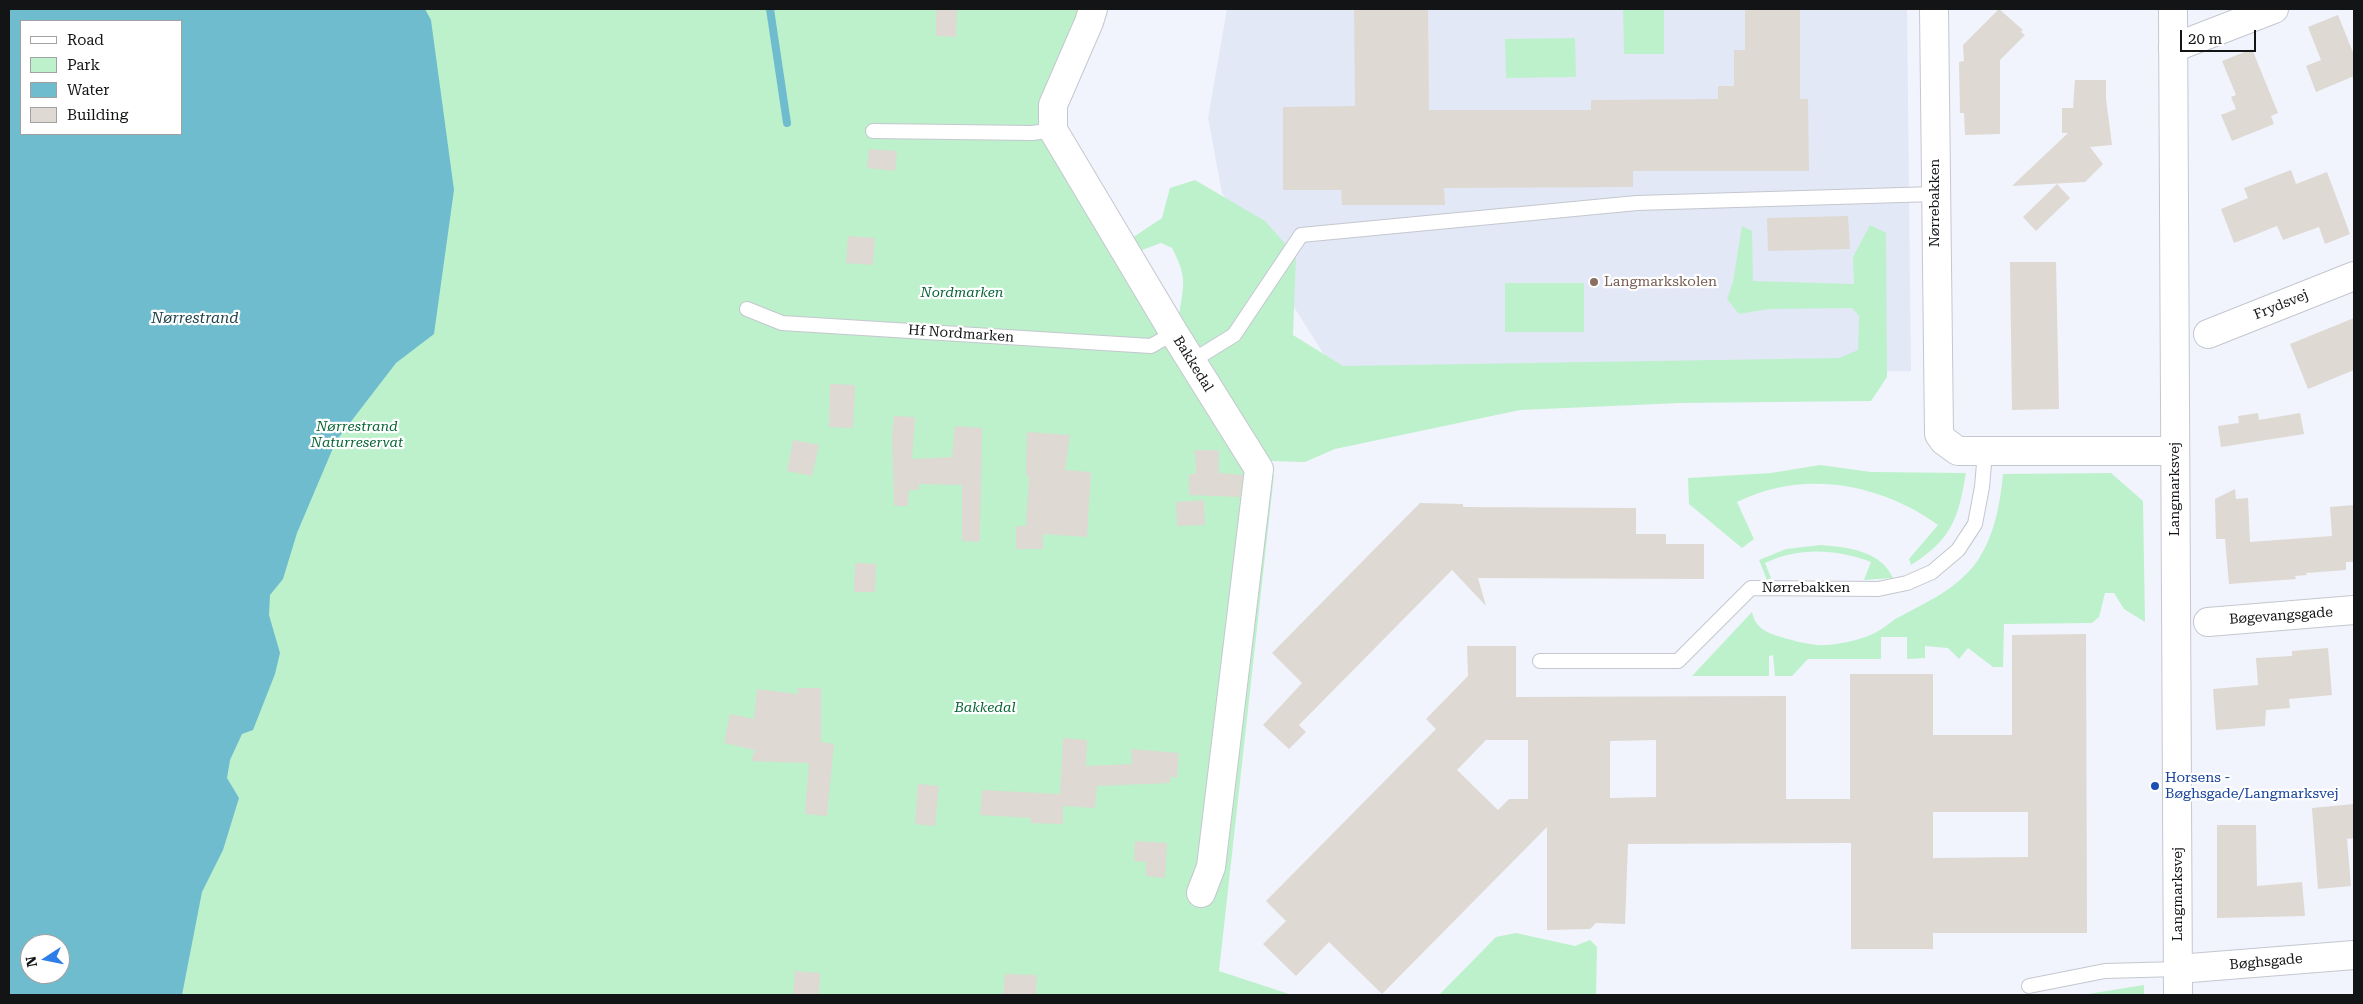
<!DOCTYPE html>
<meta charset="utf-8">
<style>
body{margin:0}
#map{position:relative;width:2363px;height:1004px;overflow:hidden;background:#f1f4fc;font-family:"Roboto Serif",serif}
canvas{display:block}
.frame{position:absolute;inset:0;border:10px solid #131416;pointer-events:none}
.legend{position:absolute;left:20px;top:20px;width:162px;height:115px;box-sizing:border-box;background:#fff;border:1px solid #a1a1a2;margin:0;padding:6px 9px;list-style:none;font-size:15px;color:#131416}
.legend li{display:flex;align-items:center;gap:10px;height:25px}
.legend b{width:25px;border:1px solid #a1a1a2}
.north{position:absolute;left:20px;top:934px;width:50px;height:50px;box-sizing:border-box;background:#fff;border:1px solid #a1a1a2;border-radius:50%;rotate:259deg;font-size:14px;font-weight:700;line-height:20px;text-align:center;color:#131416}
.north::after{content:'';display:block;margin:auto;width:18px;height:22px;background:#2e7de8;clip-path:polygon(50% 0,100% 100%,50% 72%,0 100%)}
.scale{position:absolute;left:2180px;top:30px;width:76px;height:22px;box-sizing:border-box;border:2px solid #131416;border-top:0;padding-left:6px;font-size:15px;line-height:18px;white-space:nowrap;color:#131416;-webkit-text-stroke:4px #fff;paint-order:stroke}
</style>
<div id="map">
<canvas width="2363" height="1004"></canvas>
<div class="frame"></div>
<ul class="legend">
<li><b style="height:6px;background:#fff"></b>Road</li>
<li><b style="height:14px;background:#bdf1cc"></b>Park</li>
<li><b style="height:14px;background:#70bccf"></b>Water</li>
<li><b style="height:14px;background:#ded9d2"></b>Building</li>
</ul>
<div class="north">N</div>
<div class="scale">20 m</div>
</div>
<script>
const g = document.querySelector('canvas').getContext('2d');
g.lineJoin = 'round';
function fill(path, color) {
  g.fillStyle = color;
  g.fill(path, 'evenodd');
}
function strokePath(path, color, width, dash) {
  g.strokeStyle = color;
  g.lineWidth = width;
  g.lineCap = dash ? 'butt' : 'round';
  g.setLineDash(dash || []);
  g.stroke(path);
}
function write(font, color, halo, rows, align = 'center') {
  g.font = font + ' "Roboto Serif",serif';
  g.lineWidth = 4.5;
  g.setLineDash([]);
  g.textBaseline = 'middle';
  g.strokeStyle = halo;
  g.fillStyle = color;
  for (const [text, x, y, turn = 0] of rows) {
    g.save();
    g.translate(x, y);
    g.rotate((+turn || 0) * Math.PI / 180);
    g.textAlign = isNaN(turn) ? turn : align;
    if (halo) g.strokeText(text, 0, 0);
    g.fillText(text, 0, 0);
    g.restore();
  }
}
const built = new Path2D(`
 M 1227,9 L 1907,9 L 1911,371 L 1340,380 L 1222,193 L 1208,118 Z`);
const green = new Path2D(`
 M 9,9 L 1085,9 L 1043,103 L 1247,469 L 1274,475 L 1219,971 L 1292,995 L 9,995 ZM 21,21 L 181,21 L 181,134 L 21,134 ZM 30,944 L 60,944 L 60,974 L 30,974 Z
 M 1623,9 L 1664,9 L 1664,54 L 1624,54 Z
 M 1575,38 L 1576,77 L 1506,78 L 1505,39 Z
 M 1195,180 L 1265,221 L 1296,256 L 1293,335 L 1343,366 L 1839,358 L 1858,350 L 1859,316 L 1852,308 L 1769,309 L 1739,314 L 1727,299 L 1733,282 L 1742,226 L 1752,231 L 1753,281 L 1854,284 L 1853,257 L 1870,225 L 1886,233 L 1887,377 L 1871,401 L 1680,403 L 1520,410 L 1335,449 L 1305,462 L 1268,461 L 1179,315 C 1184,284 1187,277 1172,248 L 1161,243 L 1137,252 L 1132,238 L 1162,218 L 1170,188 Z
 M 1505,283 L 1584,283 L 1584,332 L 1505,332 Z
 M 1820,465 L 1871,472 L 1966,473 C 1958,519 1952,539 1911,565 L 1909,559 L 1938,525 C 1880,483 1803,469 1737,502 L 1754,539 L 1742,548 L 1689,504 L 1688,478 L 1771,473 Z
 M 2111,473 L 2143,501 L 2145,622 L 2124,609 L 2114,593 L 2105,593 L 2099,617 L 2092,623 L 2004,624 L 2003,667 L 1993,667 L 1968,648 L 1959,659 L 1948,648 L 1925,646 L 1925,658 L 1907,659 L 1907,637 L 1881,637 L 1881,659 L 1808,659 L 1792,676 L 1775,676 L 1773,655 L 1769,656 L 1769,676 L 1692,676 L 1752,612 C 1755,628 1767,633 1781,637 C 1795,641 1812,646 1826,645 C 1842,644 1866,639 1880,630 C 1887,626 1892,620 1899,617 C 1927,602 1959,588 1978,560 C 1995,534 2000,504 2003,474 Z
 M 1821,545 C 1848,547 1881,551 1893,578 L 1864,580 L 1871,562 C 1836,549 1799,547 1765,563 L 1771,578 L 1767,580 L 1759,560 L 1786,549 Z
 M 1516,933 L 1575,946 L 1590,940 L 1597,947 L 1596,995 L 1439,995 L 1496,937 Z
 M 2144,985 L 2144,995 L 2082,995 Z`);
const water = new Path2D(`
 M 9,9 L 425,9 L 431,20 L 454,190 L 434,334 L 396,363 L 336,441 L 297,533 L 283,579 L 270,595 L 269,615 L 280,653 L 275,674 L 253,730 L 242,734 L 230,760 L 227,778 L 239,798 L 223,850 L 202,892 L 182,995 L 9,995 ZM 21,21 L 181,21 L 181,134 L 21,134 ZM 30,944 L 60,944 L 60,974 L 30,974 Z`);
const stream = new Path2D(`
 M 770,9 L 787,123`);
const building = new Path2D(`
 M 936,9 L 957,9 L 956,37 L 936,36 Z
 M 1354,9 L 1428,9 L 1429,110 L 1591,110 L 1591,100 L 1718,99 L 1718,86 L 1734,86 L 1734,50 L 1745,50 L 1745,9 L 1800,9 L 1800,99 L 1808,99 L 1809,171 L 1633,171 L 1633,187 L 1444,188 L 1445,205 L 1342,205 L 1341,190 L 1283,190 L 1283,107 L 1355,106 Z
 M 1999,9 L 2023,30 L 2021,32 L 2025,35 L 2000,60 L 2000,134 L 1965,135 L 1964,113 L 1960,113 L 1959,62 L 1964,61 L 1963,45 Z
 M 2338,15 L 2354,55 L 2354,76 L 2316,92 L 2306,66 L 2321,60 L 2308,27 Z
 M 2252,49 L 2278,113 L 2271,116 L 2274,124 L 2232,141 L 2221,115 L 2236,109 L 2231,97 L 2236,95 L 2222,61 Z
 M 2075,80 L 2106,80 L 2106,99 L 2112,145 L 2090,147 L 2103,164 L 2085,182 L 2012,186 L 2068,133 L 2062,133 L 2062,108 L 2073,108 Z
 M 869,149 L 897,151 L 895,171 L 867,168 Z
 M 2291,170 L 2296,184 L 2327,172 L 2350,234 L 2325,244 L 2319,227 L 2283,240 L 2277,226 L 2234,243 L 2221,209 L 2248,198 L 2244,188 Z
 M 2057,184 L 2070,198 L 2036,231 L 2023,217 Z
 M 1848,216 L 1850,249 L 1768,251 L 1767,218 Z
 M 848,236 L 875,238 L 873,265 L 846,263 Z
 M 2010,262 L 2056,262 L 2059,409 L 2012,410 Z
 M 2354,318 L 2354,370 L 2308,389 L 2290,344 Z
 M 830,384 L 855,385 L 853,428 L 829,427 Z
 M 2258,413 L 2259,420 L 2300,413 L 2304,434 L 2221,447 L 2218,426 L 2239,423 L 2238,416 Z
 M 894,416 L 915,417 L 912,459 L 952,457 L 955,426 L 982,428 L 980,542 L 962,541 L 962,485 L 919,484 L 919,490 L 909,490 L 908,506 L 894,506 L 892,437 Z
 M 1027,432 L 1070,435 L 1065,470 L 1091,472 L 1087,537 L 1043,534 L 1043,549 L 1016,549 L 1016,526 L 1026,526 L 1029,476 L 1026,476 Z
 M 793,440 L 819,445 L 812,476 L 787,471 Z
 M 1195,450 L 1219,450 L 1219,473 L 1243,475 L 1240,497 L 1189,495 L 1189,474 L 1196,474 Z
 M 2235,489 L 2236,499 L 2248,498 L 2250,542 L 2332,536 L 2330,507 L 2354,505 L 2354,562 L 2346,562 L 2346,570 L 2306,573 L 2307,575 L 2295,576 L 2296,579 L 2229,584 L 2225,539 L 2216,539 L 2215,499 Z
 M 1204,500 L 1205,525 L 1177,526 L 1176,502 Z
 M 1420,503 L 1463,504 L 1463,507 L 1636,508 L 1636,534 L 1666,534 L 1666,544 L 1704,544 L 1704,579 L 1478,578 L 1486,606 L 1452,570 L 1299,725 L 1306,732 L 1289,749 L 1263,725 L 1302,683 L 1272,653 Z
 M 855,563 L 876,564 L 875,592 L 854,592 Z
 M 2086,634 L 2087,933 L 1933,933 L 1933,949 L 1851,949 L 1851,843 L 1628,844 L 1625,924 L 1596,923 L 1590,929 L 1547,930 L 1547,827 L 1382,994 L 1329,942 L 1296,976 L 1263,944 L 1286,921 L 1266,901 L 1436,729 L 1426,719 L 1468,676 L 1467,646 L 1516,646 L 1516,697 L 1786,696 L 1786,799 L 1850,799 L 1850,674 L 1933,674 L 1933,735 L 2012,735 L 2012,635 ZM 1486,740 L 1528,740 L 1528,799 L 1509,799 L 1498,810 L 1457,770 ZM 1656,740 L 1656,797 L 1610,798 L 1610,741 ZM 1933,812 L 2028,812 L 2028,857 L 1933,858 Z
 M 2328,648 L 2332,695 L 2289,699 L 2290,708 L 2266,710 L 2265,726 L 2216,730 L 2213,689 L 2258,685 L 2256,658 L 2292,656 L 2292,651 Z
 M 798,688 L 821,688 L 821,742 L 834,744 L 827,816 L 805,814 L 809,763 L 751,761 L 755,750 L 724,743 L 730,714 L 754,719 L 757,689 L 798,694 Z
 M 1063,738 L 1087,740 L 1086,766 L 1132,764 L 1131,749 L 1179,753 L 1177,778 L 1170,777 L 1170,783 L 1097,786 L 1095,808 L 1063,806 L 1063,824 L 1030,823 L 1031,818 L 980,815 L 982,790 L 1060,794 Z
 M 918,784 L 939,786 L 935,826 L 915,824 Z
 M 2354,804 L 2354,838 L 2347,839 L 2351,886 L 2318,889 L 2312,808 Z
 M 2217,825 L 2256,825 L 2257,886 L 2302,882 L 2305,916 L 2217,918 Z
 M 1135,841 L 1167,843 L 1165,878 L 1146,876 L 1146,862 L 1134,861 Z
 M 795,971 L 820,973 L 819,995 L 793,995 Z
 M 1005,974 L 1037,975 L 1036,995 L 1003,995 Z`);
const lane = new Path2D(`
 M 873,131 L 1032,133 L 1053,130
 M 747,309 L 782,323 L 1151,346 L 1174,333
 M 1192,361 L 1234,335 L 1301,235 L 1637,203 L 1935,194
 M 1540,661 L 1678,661 L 1751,588 L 1878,589 L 1907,583 L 1932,572 L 1958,550 L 1975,524 L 1982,487 L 1985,452
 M 2029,986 L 2105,971 L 2178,969`);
const street = new Path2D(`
 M 1093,9 L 1089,22 L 1053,105 L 1053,130 L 1174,333 L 1259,469 L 1211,867 L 1201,893
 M 1934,9 L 1939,434 L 1944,441 L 1958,451 L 2175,451
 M 2173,48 L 2274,9
 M 2208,334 L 2354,276
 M 2208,622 L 2354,610
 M 2178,969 L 2354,955`);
const secondary = new Path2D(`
 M 2173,9 L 2178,995`);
const markers = [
 [1594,282,5,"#8d6e63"],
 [2155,786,5,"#1a4fb4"]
];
const streetNames = [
 ["Nørrebakken",1935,203,-90],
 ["Frydsvej",2281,305,-22],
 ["Hf Nordmarken",961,334,4],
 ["Bakkedal",1193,364,58],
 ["Langmarksvej",2175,489,-90],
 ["Nørrebakken",1806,588],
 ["Bøgevangsgade",2281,616,-4],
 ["Langmarksvej",2178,894,-90],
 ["Bøghsgade",2266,962,-5]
];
const educationNames = [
 ["Langmarkskolen",1604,282]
];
const parkNames = [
 ["Nordmarken",962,293],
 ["Nørrestrand",357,427],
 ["Naturreservat",357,443],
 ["Bakkedal",985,708]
];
const transitNames = [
 ["Horsens -",2165,778],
 ["Bøghsgade/Langmarksvej",2165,794]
];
const waterNames = [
 ["Nørrestrand",195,319]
];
fill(built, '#e3e8f6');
fill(green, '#bdf1cc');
fill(water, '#70bccf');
strokePath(stream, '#70bccf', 8);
fill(building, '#ded9d2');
strokePath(lane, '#c4c7ce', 16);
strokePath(street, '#c4c7ce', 30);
strokePath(secondary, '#c4c7ce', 30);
strokePath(lane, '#fff', 14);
strokePath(street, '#fff', 28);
strokePath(secondary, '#fff', 28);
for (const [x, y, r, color] of markers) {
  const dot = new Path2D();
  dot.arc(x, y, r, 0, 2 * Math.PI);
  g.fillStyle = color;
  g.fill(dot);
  strokePath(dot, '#fff', 2);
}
write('14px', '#131416', '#fff', streetNames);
write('14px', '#785e54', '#fff', educationNames, 'left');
write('italic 14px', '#086536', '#fff', parkNames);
write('14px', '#164399', '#fff', transitNames, 'left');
write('italic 15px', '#20444d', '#fff', waterNames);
</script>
